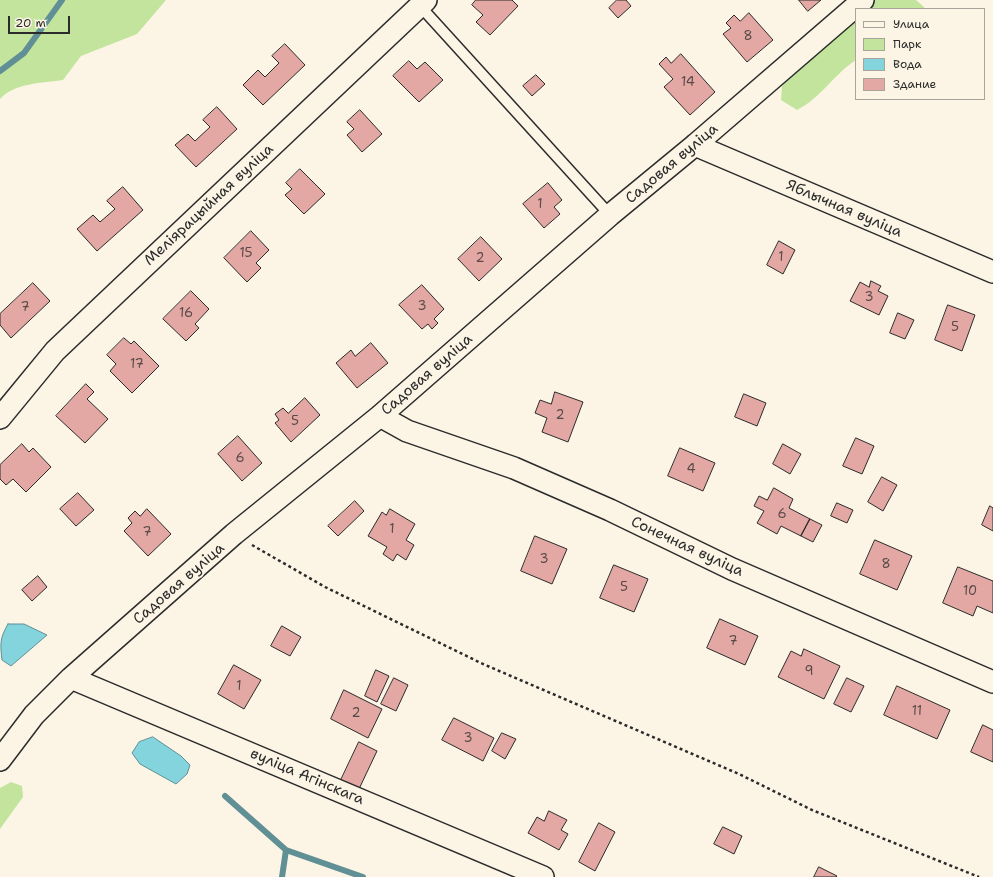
<!DOCTYPE html>
<meta charset="utf-8">
<style>
body{margin:0}
#map{position:relative;width:993px;height:877px;overflow:hidden;background:#fcf5e5;font-family:"Shantell Sans",sans-serif}
canvas{display:block}
.legend{position:absolute;left:855px;top:8px;width:130px;height:92px;box-sizing:border-box;background:#fcf5e5;border:1px solid #a8a49b;margin:0;padding:5px 7px;list-style:none;font-size:12px;color:#2b2b2b}
.legend li{display:flex;align-items:center;gap:8px;height:20px}
.legend b{width:20px;border:1px solid #a8a49b}
.scale{position:absolute;left:8px;top:16px;width:62px;height:18px;box-sizing:border-box;border:2px solid #2b2b2b;border-top:0;padding-left:5px;font-size:12px;line-height:14px;white-space:nowrap;color:#2b2b2b;-webkit-text-stroke:3px #fcf5e5;paint-order:stroke}
</style>
<div id="map">
<canvas width="993" height="877"></canvas>
<ul class="legend">
<li><b style="height:5px;background:#fcf5e5"></b>Улица</li>
<li><b style="height:11px;background:#c3e49d"></b>Парк</li>
<li><b style="height:11px;background:#83d4dc"></b>Вода</li>
<li><b style="height:11px;background:#e3a8a3"></b>Здание</li>
</ul>
<div class="scale">20 m</div>
</div>
<script>
const g = document.querySelector('canvas').getContext('2d');
g.lineJoin = 'round';
function fill(path, color) {
  g.fillStyle = color;
  g.fill(path, 'evenodd');
}
function strokePath(path, color, width, dash) {
  g.strokeStyle = color;
  g.lineWidth = width;
  g.lineCap = dash ? 'butt' : 'round';
  g.setLineDash(dash || []);
  g.stroke(path);
}
function write(font, color, halo, rows, align = 'center') {
  g.font = font + ' "Shantell Sans",sans-serif';
  g.lineWidth = 3.5;
  g.setLineDash([]);
  g.textBaseline = 'middle';
  g.strokeStyle = halo;
  g.fillStyle = color;
  for (const [text, x, y, turn = 0] of rows) {
    g.save();
    g.translate(x, y);
    g.rotate((+turn || 0) * Math.PI / 180);
    g.textAlign = isNaN(turn) ? turn : align;
    if (halo) g.strokeText(text, 0, 0);
    g.fillText(text, 0, 0);
    g.restore();
  }
}
const green = new Path2D(`
 M 0,0 L 166,0 L 137,34 L 81,56 L 63,80 C 43,83 14,83 0,99 Z
 M 871,0 L 916,0 L 924,7 L 924,9 L 861,9 Z
 M 856,14 L 856,60 C 834,74 821,98 797,110 L 781,100 L 782,86 Z
 M 11,782 L 22,786 L 23,797 L 0,829 L 0,788 Z`);
const water = new Path2D(`
 M 8,624 L 24,624 L 47,635 L 11,666 L 2,660 C 0,643 0,638 8,624 Z
 M 153,737 L 181,756 L 190,765 L 187,774 L 176,784 L 140,764 L 132,753 L 139,742 Z`);
const stream = new Path2D(`
 M 0,71 L 24,53 L 62,0
 M 225,796 L 286,850 L 363,877
 M 282,877 L 286,850`);
const building = new Path2D(`
 M 476,0 L 512,0 L 518,6 L 490,35 L 476,22 L 483,15 L 472,5 Z
 M 617,0 L 626,0 L 631,6 L 618,18 L 609,8 Z
 M 799,0 L 821,0 L 808,11 Z
 M 749,13 L 773,40 L 747,62 L 723,34 L 731,28 L 726,23 L 734,15 L 740,21 Z
 M 285,44 L 305,65 L 263,105 L 243,85 L 258,70 L 265,77 L 279,63 L 272,56 Z
 M 681,54 L 715,92 L 690,115 L 664,87 L 673,79 L 659,64 L 666,57 L 671,63 Z
 M 409,61 L 417,69 L 425,62 L 443,80 L 419,102 L 393,76 Z
 M 536,75 L 545,84 L 532,96 L 523,86 Z
 M 217,107 L 237,129 L 196,167 L 175,145 L 188,134 L 195,141 L 210,127 L 203,120 Z
 M 360,110 L 382,134 L 362,152 L 347,135 L 354,129 L 347,122 Z
 M 300,169 L 325,194 L 304,214 L 285,195 L 292,189 L 286,183 Z
 M 548,183 L 562,200 L 554,207 L 560,214 L 544,228 L 523,204 Z
 M 123,187 L 143,210 L 97,251 L 77,229 L 93,215 L 100,222 L 115,209 L 107,201 Z
 M 251,231 L 269,250 L 256,263 L 261,268 L 247,282 L 224,258 Z
 M 481,237 L 502,259 L 479,281 L 458,259 Z
 M 779,241 L 795,250 L 783,274 L 767,265 Z
 M 871,281 L 881,286 L 878,291 L 888,296 L 879,315 L 850,301 L 860,282 L 869,287 Z
 M 33,283 L 50,301 L 11,338 L 0,325 L 0,314 Z
 M 422,285 L 444,309 L 434,319 L 438,323 L 432,329 L 428,324 L 422,329 L 399,305 Z
 M 191,291 L 209,309 L 195,324 L 199,328 L 186,341 L 163,319 Z
 M 948,305 L 975,315 L 962,351 L 935,340 Z
 M 898,313 L 914,320 L 905,339 L 890,333 Z
 M 124,338 L 131,344 L 134,341 L 159,366 L 132,393 L 110,371 L 116,364 L 107,355 Z
 M 371,343 L 388,363 L 357,388 L 336,363 L 351,350 L 355,356 Z
 M 86,384 L 94,392 L 87,399 L 108,419 L 85,443 L 56,416 Z
 M 555,392 L 583,402 L 568,442 L 542,432 L 547,418 L 535,413 L 540,400 L 551,404 Z
 M 744,394 L 766,403 L 757,426 L 735,417 Z
 M 305,398 L 320,415 L 291,442 L 275,423 L 279,420 L 275,414 L 283,408 L 288,413 Z
 M 238,436 L 262,463 L 242,481 L 218,454 Z
 M 856,438 L 874,446 L 862,474 L 843,466 Z
 M 22,444 L 29,452 L 33,448 L 51,467 L 26,492 L 13,479 L 6,485 L 0,479 L 0,465 Z
 M 783,444 L 801,454 L 790,474 L 773,464 Z
 M 680,448 L 715,463 L 703,491 L 668,476 Z
 M 882,477 L 897,485 L 883,511 L 868,502 Z
 M 774,488 L 793,499 L 789,508 L 810,519 L 801,536 L 781,526 L 777,534 L 757,523 L 764,511 L 754,506 L 759,496 L 767,500 Z
 M 78,493 L 94,510 L 76,526 L 60,509 Z
 M 355,501 L 364,511 L 338,536 L 328,526 Z
 M 837,503 L 853,510 L 847,523 L 831,516 Z
 M 990,506 L 993,508 L 993,531 L 982,525 Z
 M 147,509 L 171,534 L 148,556 L 124,531 L 132,523 L 128,518 L 135,511 L 140,516 Z
 M 390,509 L 415,524 L 406,540 L 414,545 L 406,560 L 397,554 L 393,561 L 383,554 L 387,547 L 368,536 L 382,512 L 386,515 Z
 M 810,519 L 822,525 L 813,542 L 801,536 Z
 M 535,536 L 567,549 L 552,584 L 521,571 Z
 M 875,540 L 912,556 L 897,590 L 860,574 Z
 M 614,565 L 648,579 L 634,612 L 600,598 Z
 M 958,567 L 993,581 L 993,613 L 977,606 L 973,616 L 943,603 Z
 M 38,576 L 47,587 L 32,601 L 22,590 Z
 M 720,619 L 758,636 L 745,665 L 707,648 Z
 M 282,626 L 301,637 L 290,656 L 271,646 Z
 M 804,649 L 840,666 L 824,699 L 778,677 L 791,651 L 801,656 Z
 M 234,665 L 261,680 L 244,709 L 218,694 Z
 M 376,670 L 389,676 L 377,702 L 365,696 Z
 M 394,678 L 408,685 L 396,711 L 381,704 Z
 M 847,678 L 864,686 L 851,712 L 834,704 Z
 M 897,686 L 950,710 L 937,739 L 884,715 Z
 M 344,690 L 382,709 L 368,738 L 331,719 Z
 M 454,718 L 494,738 L 483,761 L 442,740 Z
 M 983,725 L 993,730 L 993,762 L 971,752 Z
 M 502,733 L 516,739 L 505,759 L 492,751 Z
 M 359,742 L 377,751 L 359,789 L 341,780 Z
 M 549,811 L 567,820 L 561,830 L 568,834 L 559,850 L 528,833 L 537,817 L 544,821 Z
 M 599,823 L 615,832 L 595,871 L 579,862 Z
 M 723,827 L 742,836 L 734,854 L 714,844 Z
 M 819,867 L 837,876 L 836,877 L 814,877 Z`);
const path = new Path2D(`
 M 252,545 L 325,587 L 483,664 L 739,774 L 812,810 L 979,877`);
const lane = new Path2D(`
 M 420,6 L 610,215`);
const street = new Path2D(`
 M 695,145 L 993,272
 M 380,416 L 407,431 L 514,468 L 610,510 L 732,569 L 993,682
 M 0,418 L 55,351 L 426,0
 M 71,678 L 543,877
 M 0,760 L 34,715 L 71,678 L 234,534 L 380,416 L 610,215 L 695,145 L 863,0`);
const numberNames = [
 ["8",748,37],
 ["14",688,83],
 ["1",540,205],
 ["15",246,254],
 ["1",781,258],
 ["2",480,259],
 ["3",869,298],
 ["3",422,307],
 ["7",25,308],
 ["16",186,314],
 ["5",955,328],
 ["17",137,365],
 ["2",560,416],
 ["5",295,422],
 ["6",240,459],
 ["4",691,470],
 ["6",782,515],
 ["1",392,530],
 ["7",147,533],
 ["3",544,560],
 ["8",886,565],
 ["5",624,588],
 ["10",970,592],
 ["7",733,642],
 ["9",809,672],
 ["1",239,687],
 ["11",917,712],
 ["2",356,714],
 ["3",468,739]
];
const streetNames = [
 ["Садовая вуліца",672,164,-40],
 ["Меліярацыйная вуліца",209,205,-43],
 ["Яблычная вуліца",844,209,23],
 ["Садовая вуліца",427,375,-41],
 ["Сонечная вуліца",687,547,25],
 ["Садовая вуліца",179,584,-41],
 ["вуліца Агінскага",307,777,23]
];
fill(green, '#c3e49d');
fill(water, '#83d4dc');
strokePath(water, '#609095', 1);
strokePath(stream, '#609095', 6);
fill(building, '#e3a8a3');
strokePath(building, '#2b2b2b', 1);
strokePath(lane, '#2b2b2b', 13);
strokePath(street, '#2b2b2b', 24);
strokePath(path, '#2b2b2b', 2.5, [3, 3]);
strokePath(lane, '#fcf5e5', 10);
strokePath(street, '#fcf5e5', 21);
write('13px', '#594a49', null, numberNames);
write('15px', '#2b2b2b', '#fcf5e5', streetNames);
</script>
